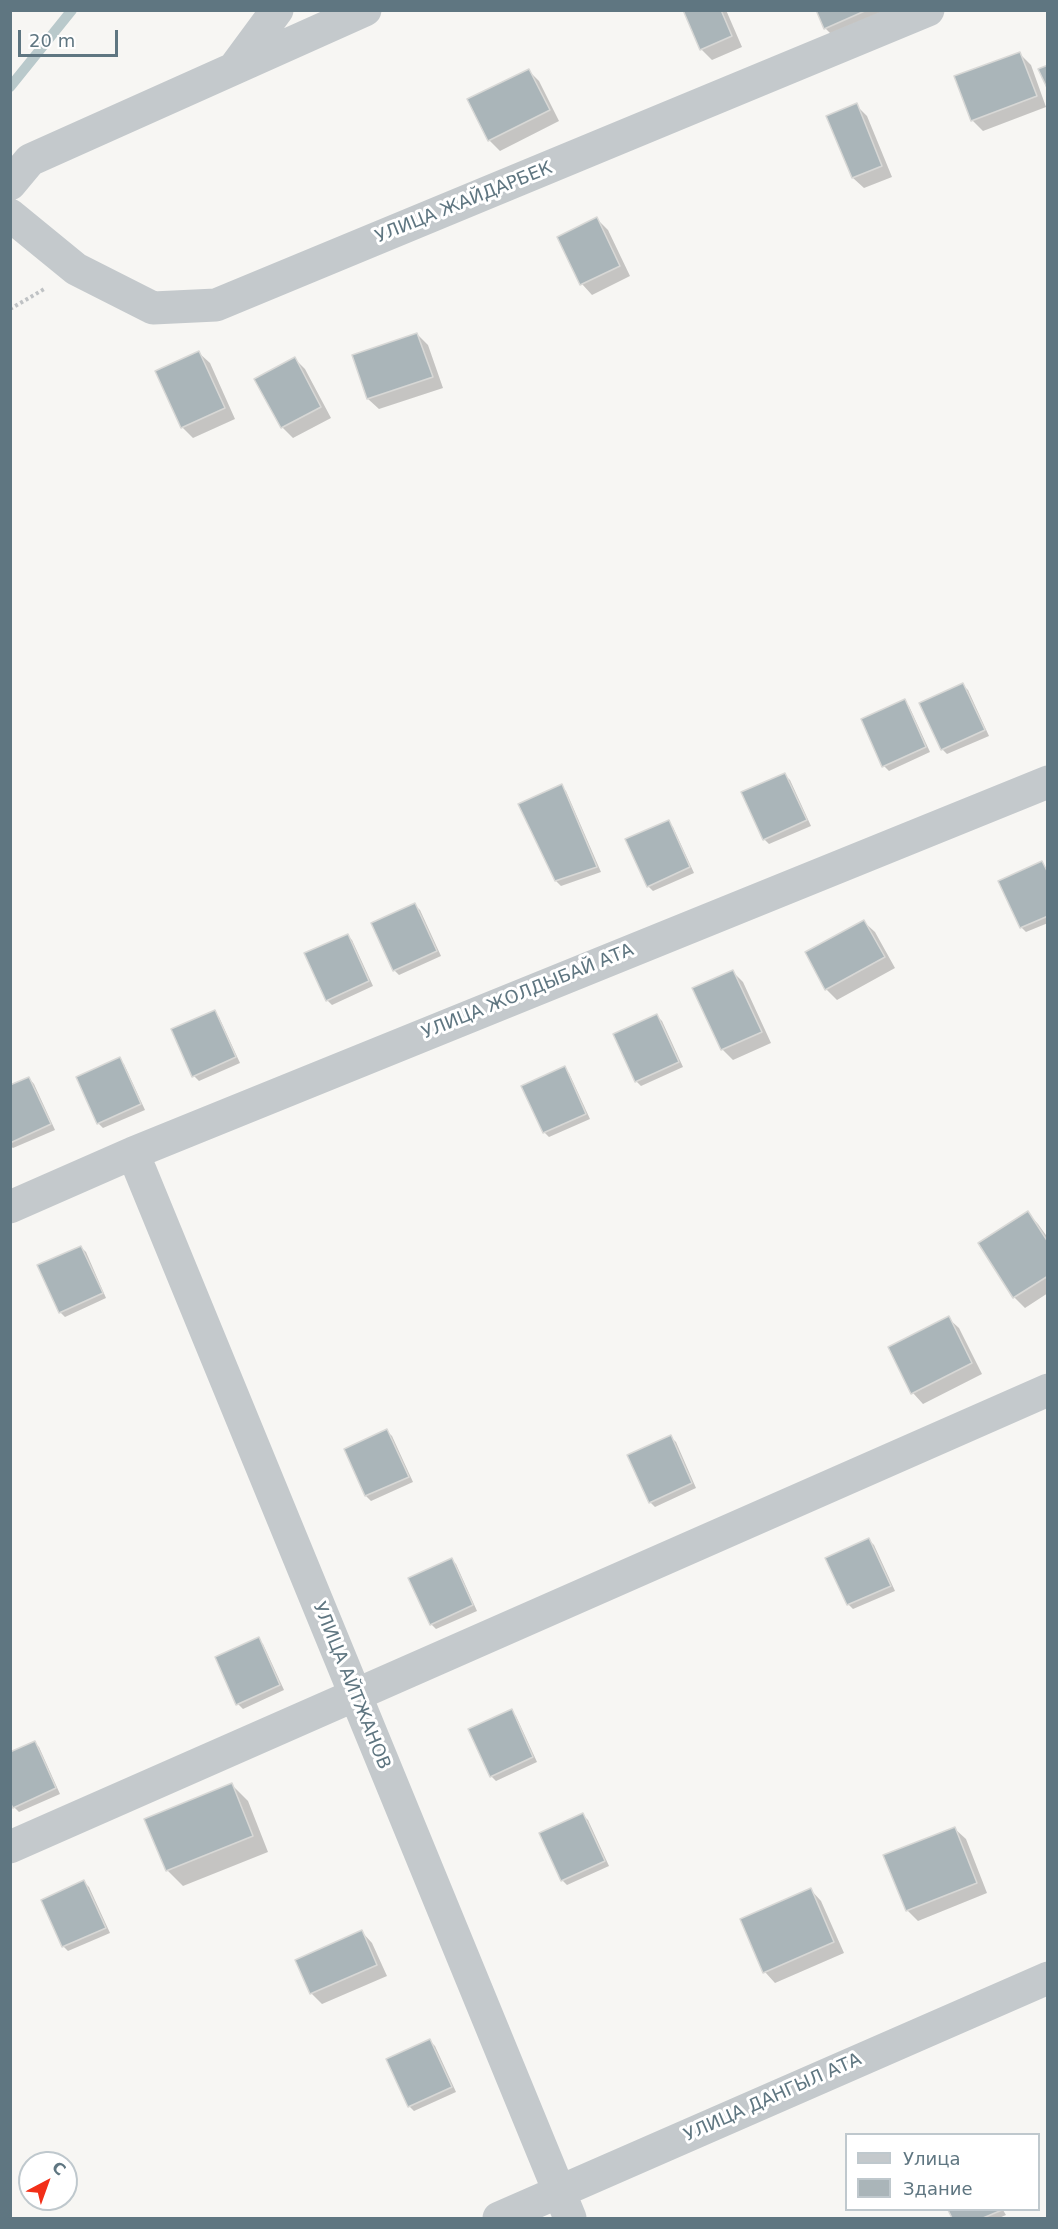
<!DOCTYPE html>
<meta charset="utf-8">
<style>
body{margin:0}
#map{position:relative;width:1058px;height:2229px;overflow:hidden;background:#f7f6f3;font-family:"DejaVu Sans",sans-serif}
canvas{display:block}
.frame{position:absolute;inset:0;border:12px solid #5f7681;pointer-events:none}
.legend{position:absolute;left:845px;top:2133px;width:195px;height:78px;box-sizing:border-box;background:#fff;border:2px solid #bfc8cd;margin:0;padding:8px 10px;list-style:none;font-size:18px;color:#5f7681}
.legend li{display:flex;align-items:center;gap:12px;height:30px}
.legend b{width:30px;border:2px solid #bfc8cd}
.north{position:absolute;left:18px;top:2151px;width:60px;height:60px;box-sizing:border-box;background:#fff;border:2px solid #bfc8cd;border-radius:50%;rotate:41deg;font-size:16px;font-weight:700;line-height:24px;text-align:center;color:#5f7681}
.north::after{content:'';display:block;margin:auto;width:21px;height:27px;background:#f22f18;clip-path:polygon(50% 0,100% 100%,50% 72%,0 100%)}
.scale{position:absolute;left:18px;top:30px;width:100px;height:27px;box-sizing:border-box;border:3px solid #5f7681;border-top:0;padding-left:8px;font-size:18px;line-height:21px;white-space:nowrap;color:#5f7681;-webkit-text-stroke:4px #fff;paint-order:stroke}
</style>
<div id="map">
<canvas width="1058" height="2229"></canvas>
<div class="frame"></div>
<ul class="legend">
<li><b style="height:8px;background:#c4c9cc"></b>Улица</li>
<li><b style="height:16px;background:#aab5b9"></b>Здание</li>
</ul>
<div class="north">С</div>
<div class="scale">20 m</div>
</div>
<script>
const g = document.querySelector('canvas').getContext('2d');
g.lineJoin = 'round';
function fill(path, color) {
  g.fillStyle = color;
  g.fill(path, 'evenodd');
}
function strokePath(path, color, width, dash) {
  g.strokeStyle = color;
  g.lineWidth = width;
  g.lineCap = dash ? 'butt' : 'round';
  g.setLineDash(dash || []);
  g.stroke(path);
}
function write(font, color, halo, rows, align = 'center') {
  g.font = font + ' "DejaVu Sans",sans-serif';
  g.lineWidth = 6;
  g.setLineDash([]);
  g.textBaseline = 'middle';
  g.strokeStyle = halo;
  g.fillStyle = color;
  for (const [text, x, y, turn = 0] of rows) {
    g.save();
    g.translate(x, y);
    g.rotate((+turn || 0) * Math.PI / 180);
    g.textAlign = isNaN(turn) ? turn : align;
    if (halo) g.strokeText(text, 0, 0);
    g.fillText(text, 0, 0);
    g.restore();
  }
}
const shadow = new Path2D(`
 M 684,10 L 726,10 L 742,47 L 712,60 L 701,49 Z
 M 818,10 L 886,10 L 841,44 L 825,28 Z
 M 1020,54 L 1031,65 L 1046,107 L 983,131 L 972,120 Z
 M 528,70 L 539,81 L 559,121 L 500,151 L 489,140 Z
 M 856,105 L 867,116 L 892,177 L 864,188 L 853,178 Z
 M 597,219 L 608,230 L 630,276 L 592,295 L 582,284 Z
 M 417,334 L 428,345 L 443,388 L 379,409 L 368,399 L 354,356 Z
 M 199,353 L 210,363 L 235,419 L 193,438 L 182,427 Z
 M 295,359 L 305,369 L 331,418 L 293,438 L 282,427 Z
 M 963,685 L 968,690 L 989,736 L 947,754 L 942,749 Z
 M 904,701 L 909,706 L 930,752 L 889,771 L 884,766 Z
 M 785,775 L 790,780 L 811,826 L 769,844 L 764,839 Z
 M 561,786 L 566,791 L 601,872 L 561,886 L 556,881 Z
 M 668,822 L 673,827 L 694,873 L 653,891 L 648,886 Z
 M 1041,863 L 1048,870 L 1048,923 L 1026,932 L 1021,927 Z
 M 415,905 L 420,910 L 441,956 L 399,975 L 394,970 Z
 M 864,922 L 875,932 L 895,968 L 837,1000 L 826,989 Z
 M 347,935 L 352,940 L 373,986 L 332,1005 L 327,1000 Z
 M 732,971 L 743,982 L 771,1043 L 733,1060 L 722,1049 Z
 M 214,1012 L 219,1017 L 240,1063 L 199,1081 L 194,1076 L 173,1030 Z
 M 657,1016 L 662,1021 L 683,1067 L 641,1086 L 636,1081 Z
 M 119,1059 L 124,1064 L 145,1110 L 103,1128 L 98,1123 Z
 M 564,1068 L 569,1073 L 590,1119 L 549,1137 L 544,1132 Z
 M 29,1078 L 34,1084 L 55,1130 L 13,1148 L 10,1146 L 10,1087 Z
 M 1028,1213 L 1038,1224 L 1048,1238 L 1048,1293 L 1025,1308 L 1014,1297 Z
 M 81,1247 L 86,1252 L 106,1298 L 65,1317 L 60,1312 Z
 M 948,1318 L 959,1328 L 982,1374 L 923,1404 L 913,1393 Z
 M 387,1431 L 392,1436 L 413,1482 L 371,1501 L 366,1496 L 345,1449 Z
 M 671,1437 L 676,1442 L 696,1488 L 655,1507 L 650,1502 Z
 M 869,1540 L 874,1545 L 895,1591 L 853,1609 L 848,1604 Z
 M 451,1559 L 456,1564 L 477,1611 L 436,1629 L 431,1624 Z
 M 258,1639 L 263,1644 L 284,1690 L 243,1709 L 238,1704 Z
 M 511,1711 L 516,1716 L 537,1762 L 496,1781 L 491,1776 Z
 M 34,1742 L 39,1747 L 60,1794 L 19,1812 L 14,1807 Z
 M 232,1785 L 248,1801 L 268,1852 L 183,1886 L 167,1870 Z
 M 583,1815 L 588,1820 L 609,1866 L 567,1885 L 562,1880 Z
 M 955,1829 L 966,1839 L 987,1893 L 918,1921 L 907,1910 Z
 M 84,1882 L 89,1887 L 110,1933 L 68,1951 L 63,1946 Z
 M 811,1890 L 821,1901 L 844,1953 L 775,1983 L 765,1972 Z
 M 362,1932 L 372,1943 L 387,1976 L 322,2004 L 312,1994 L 297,1960 Z
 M 430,2041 L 435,2046 L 456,2092 L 414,2111 L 409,2106 Z
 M 950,2210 L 1003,2210 L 1006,2215 L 999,2218 L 954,2218 Z`);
const stream = new Path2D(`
 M 10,87 L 72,10`);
const building = new Path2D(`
 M 683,10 L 721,10 L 732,36 L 700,50 Z
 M 816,10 L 867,10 L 824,29 Z
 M 1020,52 L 1037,96 L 971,121 L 954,76 Z
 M 1048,65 L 1048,90 L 1038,69 Z
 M 529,69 L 550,110 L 488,141 L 467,99 Z
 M 857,103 L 882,166 L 852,178 L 826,116 Z
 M 597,217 L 620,266 L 580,285 L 557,237 Z
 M 417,333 L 433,377 L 367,399 L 352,355 Z
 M 199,351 L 225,408 L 181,428 L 155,371 Z
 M 295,357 L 321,407 L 281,428 L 254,379 Z
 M 963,683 L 985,730 L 941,750 L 919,703 Z
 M 905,699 L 926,747 L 882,767 L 861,719 Z
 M 785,773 L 807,820 L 763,840 L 741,792 Z
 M 562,784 L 597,867 L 555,881 L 518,804 Z
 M 669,820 L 690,867 L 647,887 L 625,839 Z
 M 1042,861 L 1048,873 L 1048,916 L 1020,928 L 998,881 Z
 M 415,903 L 437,951 L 393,971 L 371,923 Z
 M 864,920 L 885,957 L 825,990 L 805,952 Z
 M 348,934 L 369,981 L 326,1001 L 304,953 Z
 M 733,970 L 762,1032 L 721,1050 L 692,988 Z
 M 215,1010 L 236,1057 L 192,1077 L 171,1029 Z
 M 657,1014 L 679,1062 L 635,1082 L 613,1034 Z
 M 120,1057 L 141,1104 L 97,1124 L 76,1077 Z
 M 565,1066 L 586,1114 L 543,1133 L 521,1086 Z
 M 29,1077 L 51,1124 L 10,1143 L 10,1085 Z
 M 1028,1211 L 1048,1242 L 1048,1276 L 1013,1298 L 978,1243 Z
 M 81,1246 L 103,1293 L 59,1313 L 37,1265 Z
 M 949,1316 L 972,1363 L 911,1394 L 888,1347 Z
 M 387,1429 L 409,1477 L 365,1496 L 344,1449 Z
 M 671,1435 L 692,1483 L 649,1503 L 627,1455 Z
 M 869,1538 L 891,1586 L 847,1605 L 825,1558 Z
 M 452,1558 L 473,1605 L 430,1625 L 408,1578 Z
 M 259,1637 L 280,1685 L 236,1705 L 215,1657 Z
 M 512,1709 L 533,1757 L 490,1777 L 468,1729 Z
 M 35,1741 L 56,1788 L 13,1808 L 10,1803 L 10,1752 Z
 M 232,1783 L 253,1836 L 166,1871 L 144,1819 Z
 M 583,1813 L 605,1861 L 561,1881 L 539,1833 Z
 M 955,1827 L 977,1883 L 906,1911 L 883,1855 Z
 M 84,1880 L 106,1928 L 62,1947 L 41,1900 Z
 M 811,1888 L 834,1942 L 763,1973 L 740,1919 Z
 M 362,1930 L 377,1965 L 310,1994 L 295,1960 Z
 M 430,2039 L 452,2087 L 408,2107 L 386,2059 Z
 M 948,2210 L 1002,2210 L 983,2218 L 952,2218 Z`);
const path = new Path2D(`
 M 10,309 L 46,288`);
const street = new Path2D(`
 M 235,67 L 277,10
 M 10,184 L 30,160 L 365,10
 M 10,215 L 76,269 L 153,308 L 216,305 L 928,10
 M 133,1153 L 570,2218
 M 10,1207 L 133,1153 L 1048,782
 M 10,1847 L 1048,1390
 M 499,2218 L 1048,1978`);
const streetNames = [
 ["УЛИЦА ЖАЙДАРБЕК",464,203,-22],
 ["УЛИЦА ЖОЛДЫБАЙ АТА",528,992,-22],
 ["УЛИЦА АЙТЖАНОВ",351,1686,68],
 ["УЛИЦА ДАНГЫЛ АТА",773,2098,-24]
];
fill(shadow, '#0003');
strokePath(stream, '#b9c9cb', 10);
fill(building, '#aab5b9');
strokePath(building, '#d8d8d6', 1.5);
strokePath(path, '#bfc2c4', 4, [3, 3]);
strokePath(street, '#c4c9cc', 33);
write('18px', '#5f7681', '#fff', streetNames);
</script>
